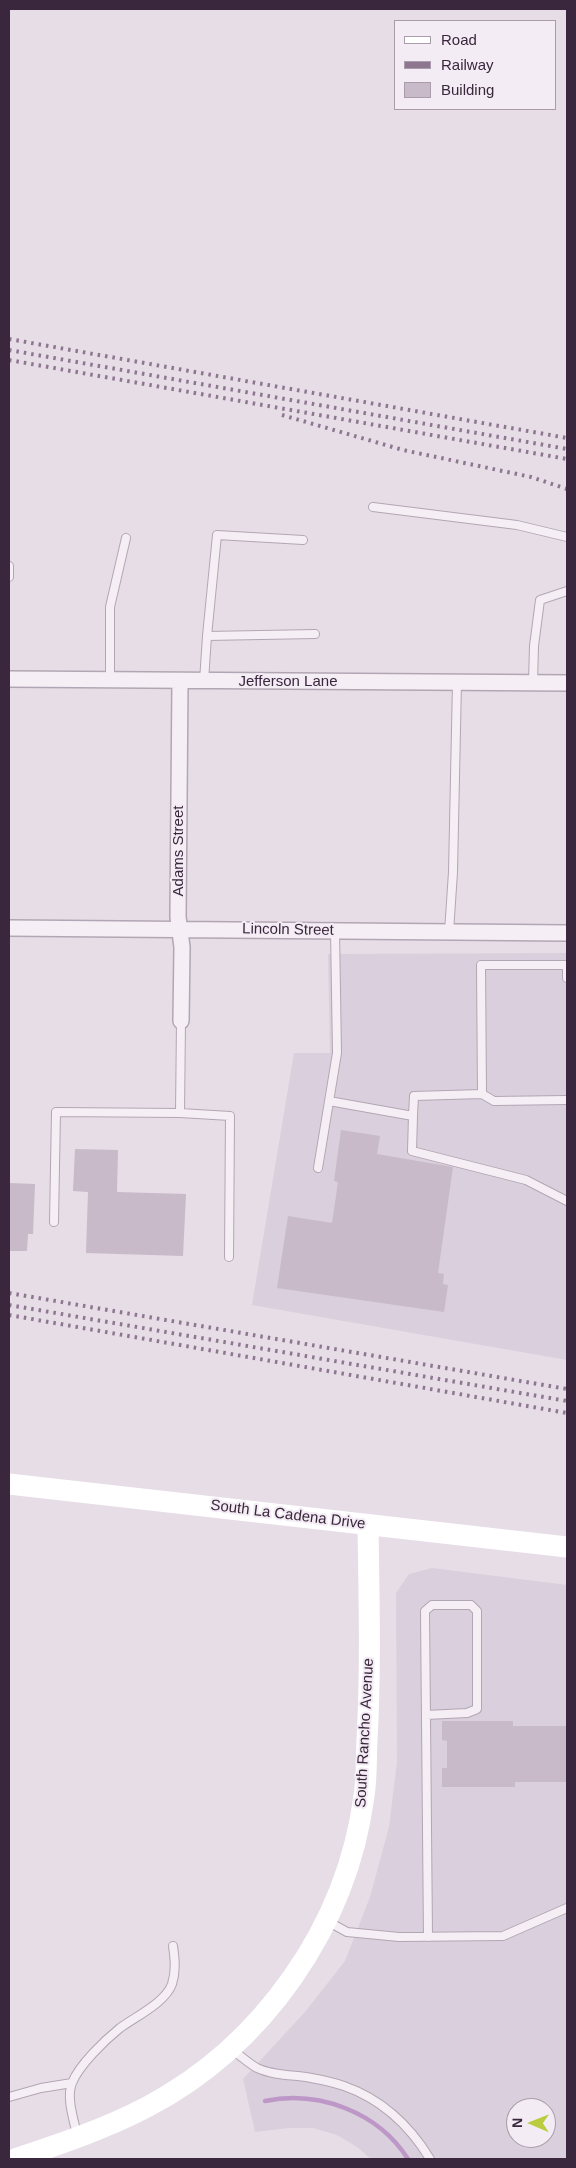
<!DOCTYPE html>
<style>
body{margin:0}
#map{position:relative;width:576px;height:2168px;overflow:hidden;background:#e6dde7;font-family:Helvetica,sans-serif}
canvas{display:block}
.frame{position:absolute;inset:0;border:10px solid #3b273d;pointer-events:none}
.legend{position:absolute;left:394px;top:20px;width:162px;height:90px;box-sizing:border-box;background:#f3ecf4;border:1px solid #a99dab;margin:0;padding:6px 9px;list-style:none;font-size:15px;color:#3b273d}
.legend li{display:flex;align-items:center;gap:10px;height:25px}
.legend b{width:25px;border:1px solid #a99dab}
.north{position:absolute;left:506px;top:2098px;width:50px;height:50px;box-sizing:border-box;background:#f3ecf4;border:1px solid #a99dab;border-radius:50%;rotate:271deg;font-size:14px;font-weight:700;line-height:20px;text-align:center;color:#3b273d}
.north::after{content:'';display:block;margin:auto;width:18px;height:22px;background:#bacd41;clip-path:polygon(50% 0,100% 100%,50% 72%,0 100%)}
</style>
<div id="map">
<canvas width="576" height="2168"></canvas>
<div class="frame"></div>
<ul class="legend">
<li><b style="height:6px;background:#fff"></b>Road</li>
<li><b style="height:6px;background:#8e7690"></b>Railway</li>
<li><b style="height:14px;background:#c8bac9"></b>Building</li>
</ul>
<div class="north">N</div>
</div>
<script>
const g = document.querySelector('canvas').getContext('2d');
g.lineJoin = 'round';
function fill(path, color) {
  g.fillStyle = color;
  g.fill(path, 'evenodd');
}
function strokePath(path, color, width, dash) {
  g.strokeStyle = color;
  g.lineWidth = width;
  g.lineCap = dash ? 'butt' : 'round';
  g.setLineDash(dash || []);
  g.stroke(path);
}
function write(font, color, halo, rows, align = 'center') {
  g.font = font + ' Helvetica,sans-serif';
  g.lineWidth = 4;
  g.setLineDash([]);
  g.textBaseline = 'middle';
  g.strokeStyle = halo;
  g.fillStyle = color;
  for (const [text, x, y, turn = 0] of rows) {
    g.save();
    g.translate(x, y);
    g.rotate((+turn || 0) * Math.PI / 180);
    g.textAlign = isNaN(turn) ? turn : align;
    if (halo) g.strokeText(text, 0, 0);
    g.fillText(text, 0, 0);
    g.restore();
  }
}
const built = new Path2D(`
 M 567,953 L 567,1360 L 252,1305 L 294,1053 L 330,1053 L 328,954 Z
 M 432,1568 L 567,1585 L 567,2159 L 371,2159 L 357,2147 L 337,2135 L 313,2128 L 289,2128 L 255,2132 L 243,2079 L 305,2012 L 345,1961 L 370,1897 L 389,1827 L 397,1762 L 396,1593 L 409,1574 ZM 516,2108 L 546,2108 L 546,2138 L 516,2138 Z`);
const stream = new Path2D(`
 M 265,2101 C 319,2090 378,2112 408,2159`);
const building = new Path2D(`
 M 341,1130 L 380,1136 L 377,1154 L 453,1167 L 438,1273 L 444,1274 L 443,1284 L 448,1285 L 444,1312 L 277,1288 L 288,1216 L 332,1223 L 338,1182 L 334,1181 Z
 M 75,1149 L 118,1150 L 117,1192 L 186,1194 L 183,1256 L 86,1253 L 88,1192 L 73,1191 Z
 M 9,1183 L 35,1184 L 33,1234 L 28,1234 L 27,1251 L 9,1251 Z
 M 442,1721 L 513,1721 L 513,1726 L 567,1726 L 567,1782 L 515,1782 L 515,1787 L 442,1787 L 442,1768 L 447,1768 L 447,1741 L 442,1740 Z`);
const service = new Path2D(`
 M 373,507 L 517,525 L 567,537
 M 9,566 L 9,577
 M 207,636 L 217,535 L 303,540
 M 110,680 L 110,607 L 126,538
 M 204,681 L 207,636 L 315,634
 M 533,683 L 534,646 L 540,600 L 567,591
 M 449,932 L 453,872 L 457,682
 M 567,965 L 567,978
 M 482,1094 L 494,1101 L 567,1100
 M 329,1101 L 413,1116 L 412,1151 L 526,1180 L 567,1201
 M 180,1113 L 230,1116 L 229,1257
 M 413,1116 L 414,1096 L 482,1094 L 481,965 L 566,965
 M 318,1168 L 337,1053 L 335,931
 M 54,1222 L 56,1112 L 180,1113 L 181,1021
 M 426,1715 L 467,1713 L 477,1709 L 477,1611 L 471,1605 L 432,1605 L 425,1611 L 428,1937
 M 327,1921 L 347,1932 L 399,1937 L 503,1936 L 567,1908
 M 232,2050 C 240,2055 248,2063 257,2068 C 272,2075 290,2075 306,2077 C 318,2079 332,2082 344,2086 C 381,2099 410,2126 430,2159
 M 9,2097 L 41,2088 L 72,2083
 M 77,2135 C 74,2120 66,2098 72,2083 C 79,2065 105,2040 120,2028 C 135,2017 166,2002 172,1984 C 176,1971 175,1960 173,1946`);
const minor = new Path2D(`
 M 9,679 L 567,683
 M 180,681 L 178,917 L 182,947 L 181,1021
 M 9,928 L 567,933`);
const secondary = new Path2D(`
 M 9,1484 L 567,1547
 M 15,2159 C 60,2144 105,2129 147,2107 C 263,2046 347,1926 364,1796 C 367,1778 366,1758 367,1740 C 371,1668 369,1596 368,1525`);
const rail = new Path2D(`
 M 9,339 L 567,438
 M 9,350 L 567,449
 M 9,360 L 567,459
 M 282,415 L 403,450 L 531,477 L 567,489
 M 9,1293 L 567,1389
 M 9,1305 L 567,1401
 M 9,1315 L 567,1413`);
const streetNames = [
 ["Jefferson Lane",288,682],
 ["Adams Street",179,851,-90],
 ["Lincoln Street",288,930,1],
 ["South La Cadena Drive",288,1515,7],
 ["South Rancho Avenue",365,1733,-87]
];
fill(built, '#dacfdc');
strokePath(stream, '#bd97c7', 4.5);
fill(building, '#c8bac9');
strokePath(service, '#b3a6b4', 10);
strokePath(minor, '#b3a6b4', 18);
strokePath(service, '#f5eff5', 8);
strokePath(minor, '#f5eff5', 15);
strokePath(secondary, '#fff', 21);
strokePath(rail, '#8e7690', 4, [2.5, 5]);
write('15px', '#3b273d', '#f3ecf4', streetNames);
</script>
